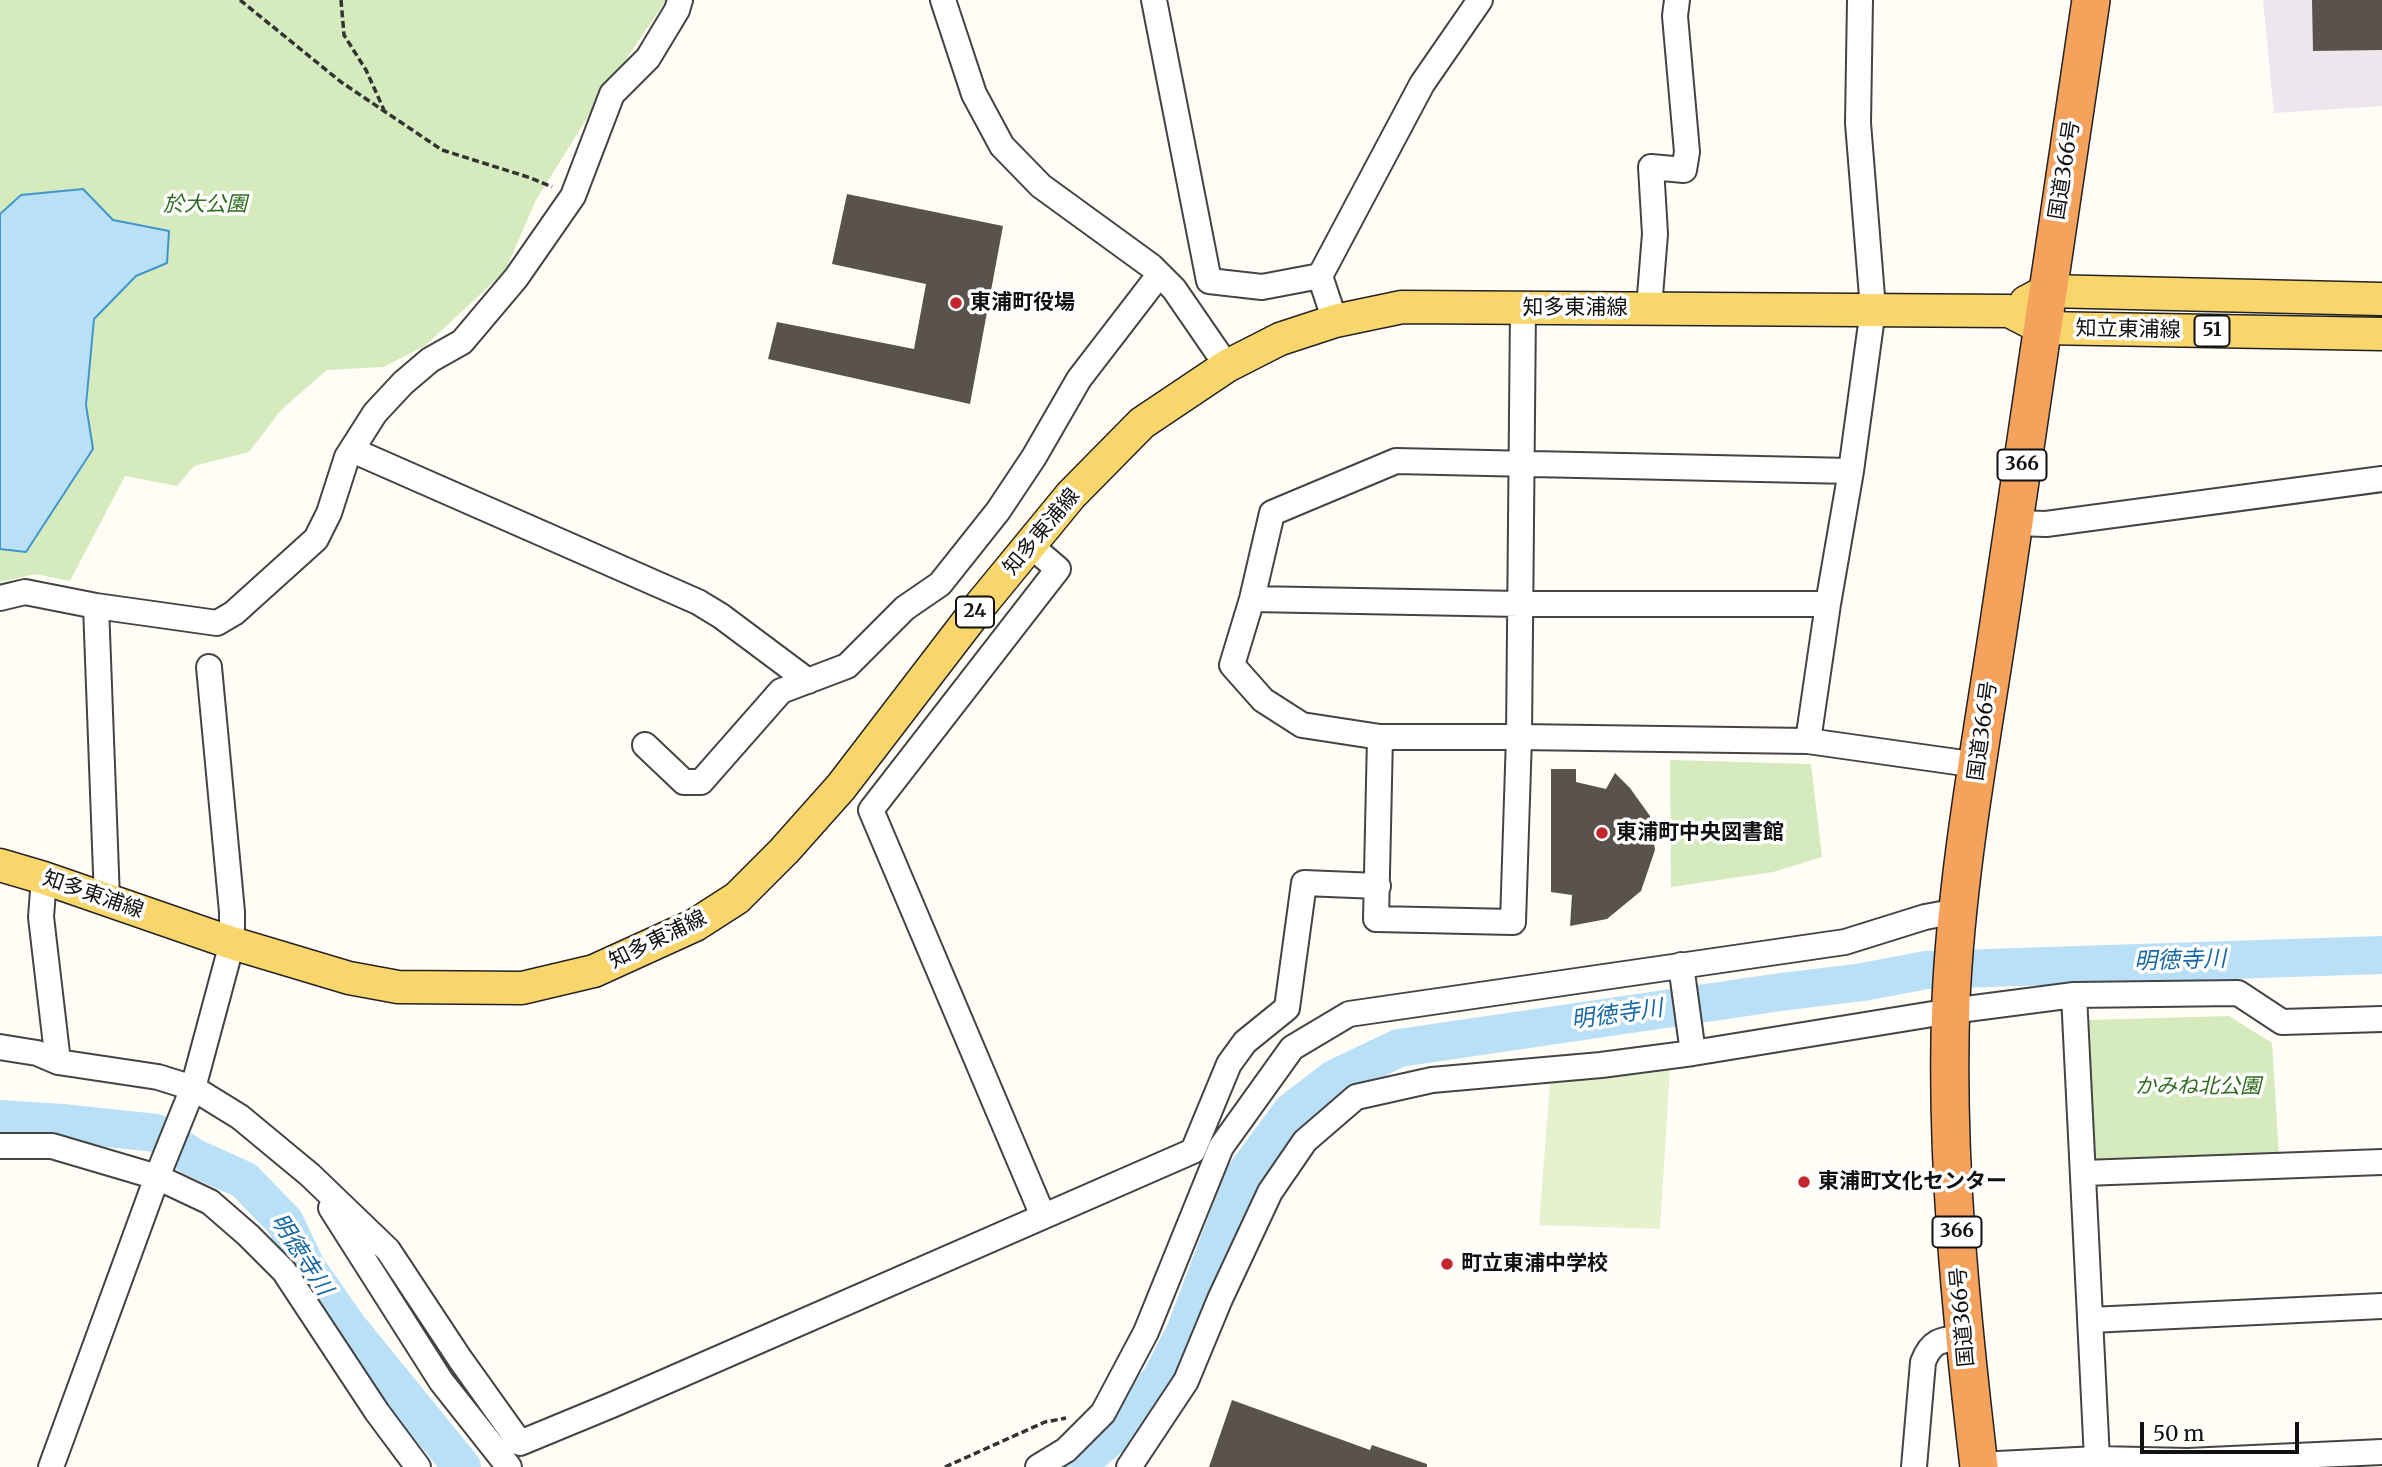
<!DOCTYPE html>
<meta charset="utf-8">
<style>
body{margin:0}
#map{position:relative;width:2382px;height:1467px;overflow:hidden;background:#fffdf5;font-family:Merriweather,serif}
canvas{display:block}
.scale{position:absolute;left:2140px;top:1422px;width:159px;height:32px;box-sizing:border-box;border:4px solid #111;border-top:0;padding-left:9px;font-size:21px;line-height:24px;white-space:nowrap;color:#111;-webkit-text-stroke:5px #fff;paint-order:stroke}
</style>
<div id="map">
<canvas width="2382" height="1467"></canvas>
<div class="scale">50 m</div>
</div>
<script>
const g = document.querySelector('canvas').getContext('2d');
g.lineJoin = 'round';
function fill(path, color) {
  g.fillStyle = color;
  g.fill(path, 'evenodd');
}
function strokePath(path, color, width, dash) {
  g.strokeStyle = color;
  g.lineWidth = width;
  g.lineCap = dash ? 'butt' : 'round';
  g.setLineDash(dash || []);
  g.stroke(path);
}
function write(font, color, halo, rows, align = 'center') {
  g.font = font + ' Merriweather,"Noto Sans JP",serif';
  g.lineWidth = 7;
  g.setLineDash([]);
  g.textBaseline = 'middle';
  g.strokeStyle = halo;
  g.fillStyle = color;
  for (const [text, x, y, turn = 0] of rows) {
    g.save();
    g.translate(x, y);
    g.rotate((+turn || 0) * Math.PI / 180);
    g.textAlign = isNaN(turn) ? turn : align;
    if (halo) g.strokeText(text, 0, 0);
    g.fillText(text, 0, 0);
    g.restore();
  }
}
const industrial = new Path2D(`
 M 2263,0 L 2382,0 L 2382,106 L 2274,113 Z`);
const green = new Path2D(`
 M 0,0 L 666,0 L 594,107 L 536,200 L 505,271 L 425,346 L 383,367 L 327,370 L 281,410 L 249,452 L 194,466 L 177,486 L 125,476 L 70,581 L 35,574 L 0,582 Z
 M 1670,760 L 1811,764 L 1822,857 L 1773,872 L 1671,887 Z
 M 2229,1016 L 2272,1043 L 2279,1156 L 2093,1160 L 2089,1020 Z`);
const pitch = new Path2D(`
 M 1671,1055 L 1660,1229 L 1539,1225 L 1551,1069 Z`);
const water = new Path2D(`
 M 83,189 L 113,220 L 169,231 L 167,263 L 136,276 L 94,319 L 86,405 L 93,449 L 26,552 L 0,549 L 0,214 L 21,195 Z`);
const river = new Path2D(`
 M 0,1119 L 62,1123 L 156,1133 L 193,1157 L 244,1180 L 285,1222 L 306,1267 L 348,1327 L 462,1467
 M 1075,1467 L 1115,1433 L 1161,1379 L 1185,1332 L 1244,1176 L 1292,1111 L 1334,1079 L 1399,1048 L 1781,992 L 1863,982 L 1926,970 L 2382,955`);
const building = new Path2D(`
 M 2312,0 L 2382,0 L 2382,50 L 2313,51 Z
 M 847,194 L 1003,226 L 970,404 L 768,359 L 777,322 L 914,349 L 926,284 L 832,264 Z
 M 1551,769 L 1576,769 L 1576,782 L 1606,789 L 1615,773 L 1630,788 L 1650,816 L 1655,850 L 1641,891 L 1607,919 L 1570,926 L 1572,895 L 1551,892 Z
 M 1232,1400 L 1370,1450 L 1372,1445 L 1427,1464 L 1427,1467 L 1209,1467 Z`);
const path = new Path2D(`
 M 240,0 L 341,82 L 442,150 L 531,178 L 552,187
 M 341,0 L 344,35 L 366,70 L 384,110
 M 945,1467 L 1045,1422 L 1066,1418`);
const minor = new Path2D(`
 M 943,0 L 974,94 L 1002,146 L 1041,186 L 1151,266 L 1174,289 L 1227,366
 M 1154,0 L 1209,281 L 1262,287 L 1320,276
 M 1649,308 L 1655,234 L 1651,167 L 1684,170 L 1687,152 L 1675,16 L 1677,0
 M 1335,321 L 1320,276 L 1422,84 L 1480,0
 M 352,450 L 698,602 L 721,616 L 808,681
 M 1851,471 L 1396,461 L 1272,513 L 1252,599 L 1232,665 L 1263,700 L 1302,725 L 1380,737 L 1519,737 L 1808,741 L 1978,765
 M 2014,523 L 2046,524 L 2382,479
 M 1030,545 L 1058,569 L 871,810 L 1043,1216
 M 0,598 L 25,592 L 96,606 L 217,623 L 234,613 L 316,539 L 329,513 L 347,457 L 375,413 L 403,383 L 430,360 L 462,342 L 516,278 L 573,196 L 612,94 L 648,58 L 677,10 L 680,0
 M 1252,599 L 1519,604 L 1828,604
 M 96,606 L 107,899
 M 1380,737 L 1376,919 L 1513,922 L 1519,737 L 1523,308
 M 1808,741 L 1828,604 L 1851,471 L 1873,309 L 1858,123 L 1860,0
 M 645,745 L 684,782 L 701,782 L 781,691 L 847,666 L 905,608 L 940,584 L 998,511 L 1034,457 L 1079,379 L 1159,275
 M 44,878 L 41,917 L 58,1062 L 158,1077 L 193,1088 L 240,1117 L 310,1175 L 388,1250 L 460,1359 L 520,1443 L 612,1405 L 1193,1151 L 1229,1064 L 1245,1042 L 1287,1008 L 1304,883 L 1378,886
 M 1681,965 L 1693,1053
 M 2074,995 L 2097,1459
 M 0,1047 L 37,1053 L 58,1062
 M 0,1146 L 52,1146 L 157,1177 L 210,1202 L 248,1235 L 284,1271 L 377,1412 L 418,1467
 M 2084,1173 L 2382,1162
 M 331,1208 L 441,1381 L 509,1467
 M 2091,1320 L 2382,1306
 M 1978,1465 L 2097,1459 L 2188,1461 L 2382,1452
 M 51,1467 L 157,1177 L 193,1088 L 232,943 L 232,912 L 209,667
 M 1038,1467 L 1066,1450 L 1103,1413 L 1146,1332 L 1221,1147 L 1292,1048 L 1349,1014 L 1845,942 L 1925,917 L 1958,911
 M 1129,1467 L 1186,1381 L 1220,1299 L 1270,1192 L 1305,1141 L 1356,1097 L 1432,1080 L 1601,1065 L 1693,1053 L 1951,1011 L 2074,995 L 2238,993 L 2282,1022 L 2382,1019
 M 1914,1467 L 1923,1362 C 1932,1339 1942,1340 1964,1337`);
const major = new Path2D(`
 M 2026,302 L 2047,291 L 2382,299
 M 0,865 L 44,878 L 232,943 L 349,978 L 398,987 L 522,988 L 594,971 L 695,925 L 737,898 L 784,851 L 841,787 L 979,607 L 1071,495 L 1142,423 L 1227,366 L 1280,339 L 1335,321 L 1402,307 L 2009,311 L 2042,328 L 2382,334`);
const highway = new Path2D(`
 M 1979,1467 C 1961,1313 1945,1156 1951,1000 C 1957,868 1983,733 2002,603 C 2032,402 2061,201 2091,0`);
const markers = [
 [956,303,7,"#c4262e"],
 [1602,833,7,"#c4262e"],
 [1804,1182,7,"#c4262e"],
 [1447,1264,7,"#c4262e"]
];
const shields = [
 [2212,331,35],
 [2022,465,49],
 [975,612,38],
 [1957,1232,49]
];
const shieldNames = [
 ["51",2212,331],
 ["366",2022,465],
 ["24",975,612],
 ["366",1957,1232]
];
const streetNames = [
 ["国道366号",2065,170,-81],
 ["知多東浦線",1575,308],
 ["知立東浦線",2128,330,1],
 ["知多東浦線",1042,532,-50],
 ["国道366号",1983,731,-82],
 ["知多東浦線",93,895,19],
 ["知多東浦線",658,940,-26],
 ["国道366号",1963,1317,-95]
];
const parkNames = [
 ["於大公園",205,205],
 ["かみね北公園",2198,1087]
];
const poiNames = [
 ["東浦町役場",970,303],
 ["東浦町中央図書館",1616,833],
 ["東浦町文化センター",1818,1182],
 ["町立東浦中学校",1461,1264]
];
const waterNames = [
 ["明徳寺川",2180,961,-2],
 ["明徳寺川",1617,1015,-8],
 ["明徳寺川",301,1255,57]
];
fill(industrial, '#eee6ef');
fill(green, '#d5ebbd');
fill(pitch, '#e6f2cf');
fill(water, '#b9e0f7');
strokePath(water, '#3f96cf', 2);
strokePath(river, '#b9e0f7', 38);
fill(building, '#5a524d');
strokePath(minor, '#444', 28);
strokePath(major, '#222', 35);
strokePath(highway, '#222', 40);
strokePath(path, '#333', 3.5, [7, 3.5]);
strokePath(minor, '#fff', 24);
strokePath(major, '#f9d66b', 32);
strokePath(highway, '#f5a25d', 37);
for (const [x, y, r, color] of markers) {
  const dot = new Path2D();
  dot.arc(x, y, r, 0, 2 * Math.PI);
  g.fillStyle = color;
  g.fill(dot);
  strokePath(dot, '#fff', 2.5);
}
for (const [x, y, w] of shields) {
  const box = new Path2D();
  box.roundRect(x - w / 2, y - 15.5, w, 31, 5);
  g.fillStyle = '#fff';
  g.fill(box);
  strokePath(box, '#111', 2);
}
write('bold 19px', '#111', null, shieldNames);
write('21px', '#111', '#fff', streetNames);
write('italic 21px', '#2f6b1f', '#fff', parkNames);
write('bold 21px', '#111', '#fff', poiNames, 'left');
write('italic 23px', '#1768a6', '#fff', waterNames);
</script>
